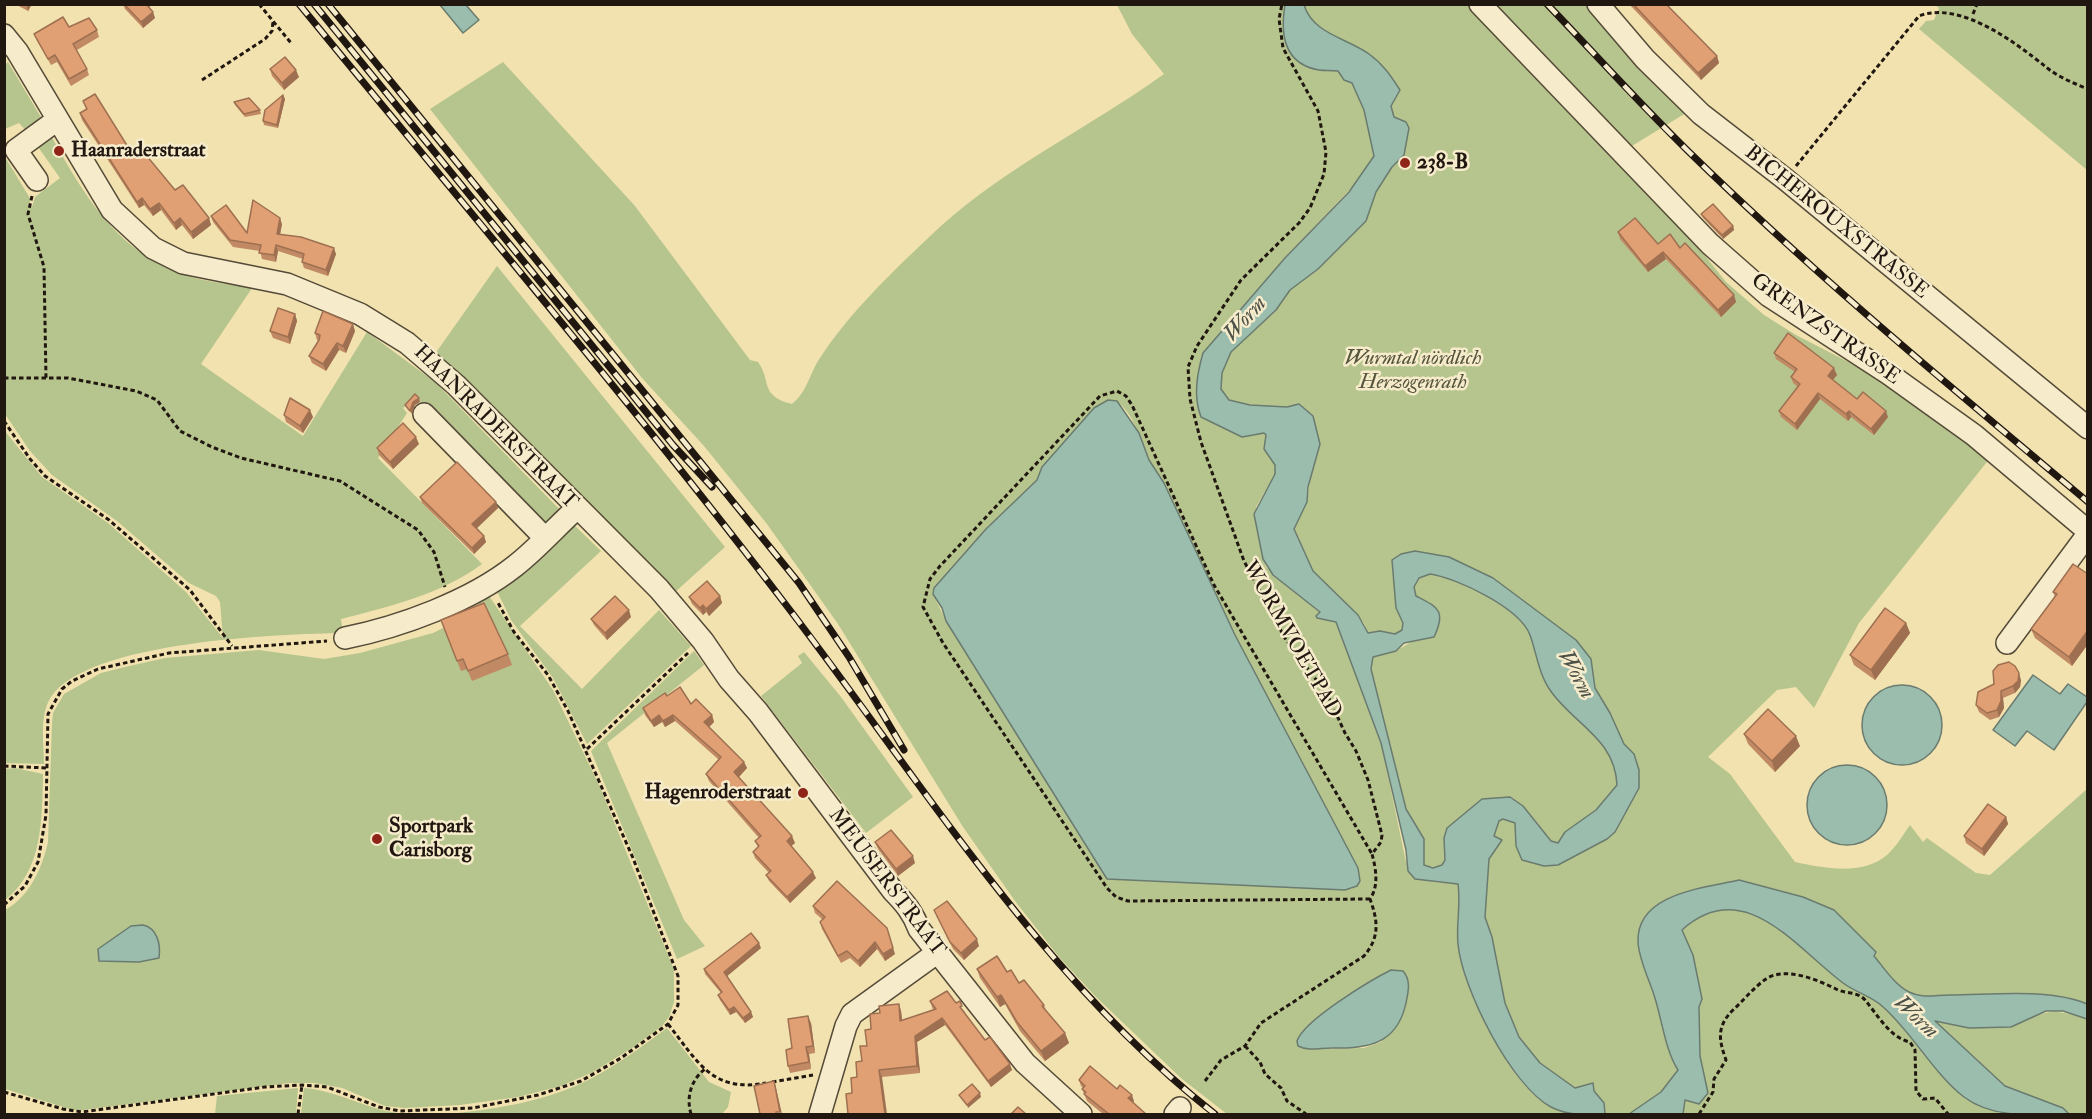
<!DOCTYPE html>
<meta charset="utf-8">
<style>
body{margin:0}
#map{position:relative;width:2092px;height:1119px;overflow:hidden;background:#f1e2af;font-family:"IM FELL Double Pica",serif}
canvas{display:block}
.frame{position:absolute;inset:0;border:6px solid #211711;pointer-events:none}
</style>
<div id="map">
<canvas width="2092" height="1119"></canvas>
<div class="frame"></div>
</div>
<script>
const g = document.querySelector('canvas').getContext('2d');
g.lineJoin = 'round';
function fill(path, color) {
  g.fillStyle = color;
  g.fill(path, 'evenodd');
}
function strokePath(path, color, width, dash) {
  g.strokeStyle = color;
  g.lineWidth = width;
  g.lineCap = dash ? 'butt' : 'round';
  g.setLineDash(dash || []);
  g.stroke(path);
}
function write(font, color, halo, rows, align = 'center') {
  g.font = font + ' "IM FELL Double Pica",serif';
  g.lineWidth = 5;
  g.setLineDash([]);
  g.textBaseline = 'middle';
  g.strokeStyle = halo;
  g.fillStyle = color;
  for (const [text, x, y, turn = 0] of rows) {
    g.save();
    g.translate(x, y);
    g.rotate((+turn || 0) * Math.PI / 180);
    g.textAlign = isNaN(turn) ? turn : align;
    if (halo) g.strokeText(text, 0, 0);
    g.fillText(text, 0, 0);
    g.restore();
  }
}
const green = new Path2D(`
 M 1117,5 L 1285,5 L 1285,34 L 1304,5 L 1605,5 L 1699,105 L 1617,155 L 1659,198 L 1726,282 L 1764,315 L 1796,335 L 1897,387 L 1990,458 L 1859,623 L 1814,708 L 1796,687 L 1777,690 L 1708,757 L 1730,774 L 1795,862 C 1823,868 1863,876 1887,855 C 1896,847 1903,835 1910,825 L 1923,842 L 1927,838 L 1976,873 L 1990,875 L 2087,789 L 2087,1004 L 2069,999 L 2011,1027 C 2046,1011 2050,1007 2087,1019 L 2087,1114 L 2069,1114 L 2063,1108 L 2005,1086 L 1983,1065 L 1998,1114 L 2002,1114 L 1683,1114 L 1685,1100 L 1708,1093 L 1700,1056 L 1699,1017 L 1678,1070 L 1664,1089 L 1666,1114 L 1227,1114 L 1182,1079 L 1095,996 L 1059,957 L 1015,901 L 963,827 L 838,624 L 767,524 L 704,446 L 642,378 L 430,109 L 503,62 L 635,206 L 750,360 L 758,362 C 772,381 759,396 792,404 C 808,391 809,374 820,358 C 848,315 888,276 926,240 C 996,171 1085,131 1164,74 L 1132,34 ZM 1355,184 L 1308,276 L 1290,290 L 1283,300 L 1237,314 L 1285,258 ZM 1113,400 C 1132,406 1143,447 1151,463 C 1155,471 1161,476 1164,483 L 1235,635 L 1358,868 L 1352,889 L 1107,879 L 946,621 L 933,594 L 934,588 L 986,529 L 1037,480 L 1042,467 L 1068,439 ZM 1275,474 L 1310,480 L 1307,502 L 1294,529 L 1313,571 L 1364,623 L 1368,633 L 1380,631 L 1395,634 L 1411,642 L 1396,651 L 1372,657 L 1371,669 L 1406,809 L 1424,839 L 1424,865 C 1449,873 1445,855 1444,838 C 1463,824 1498,785 1520,804 C 1532,814 1540,829 1551,841 L 1557,843 L 1563,860 C 1551,871 1536,864 1522,860 L 1516,846 L 1515,823 L 1502,818 L 1498,821 L 1494,836 L 1502,840 L 1489,859 L 1485,917 L 1492,937 L 1505,1003 L 1519,1037 L 1540,1064 L 1541,1101 C 1505,1074 1464,989 1458,944 C 1455,925 1461,904 1458,884 L 1434,882 L 1406,862 L 1381,743 L 1336,622 L 1321,613 L 1266,567 L 1261,551 L 1256,507 ZM 1403,971 L 1409,987 L 1404,1010 L 1381,1042 L 1364,1048 L 1308,1049 L 1299,1036 L 1357,989 Z
 M 1935,5 L 2087,5 L 2087,170 L 1919,29 L 1926,21 L 1934,20 L 1939,8 Z
 M 8,62 L 45,124 L 28,133 L 19,123 L 5,129 L 5,65 Z
 M 49,132 C 82,192 116,252 185,275 C 206,282 230,284 252,288 L 201,364 L 303,436 L 367,332 L 435,382 L 563,513 L 549,525 L 539,523 L 416,397 L 403,408 L 407,413 L 378,458 L 482,564 C 442,594 388,607 341,619 L 343,633 C 280,634 88,641 51,697 C 39,715 44,743 44,764 L 5,763 L 4,430 L 42,477 L 108,523 L 186,592 L 223,638 L 220,602 L 216,596 L 189,583 L 117,521 L 52,475 L 30,451 L 5,414 L 5,157 L 31,200 L 28,205 L 32,207 L 35,197 L 60,178 L 36,144 Z
 M 497,266 L 725,547 L 674,593 L 435,354 Z
 M 572,523 L 601,551 L 520,626 L 582,689 L 659,610 L 691,646 L 587,744 L 553,678 L 511,620 L 496,589 Z
 M 487,593 L 553,690 L 600,787 L 674,970 L 674,1002 L 669,1017 L 662,1026 L 632,1048 L 593,1072 L 561,1086 L 518,1097 L 460,1105 L 405,1108 L 385,1106 L 342,1088 L 315,1083 L 289,1083 L 83,1110 L 73,1110 L 5,1089 L 5,910 C 29,897 42,869 48,842 L 52,723 L 53,713 L 64,694 L 101,673 L 125,667 L 165,658 L 259,650 L 324,659 L 360,653 L 433,633 L 480,610 L 477,600 ZM 119,936 L 139,962 L 99,961 L 98,949 Z
 M 694,651 L 704,665 L 607,743 L 684,920 L 705,946 L 677,959 L 591,751 Z
 M 804,652 L 841,697 L 913,797 L 866,833 L 761,696 L 802,663 L 798,656 Z
 M 15,768 L 43,774 C 42,818 43,871 5,900 L 5,769 Z
 M 667,1028 L 709,1082 L 731,1092 L 728,1107 L 722,1114 L 447,1114 C 491,1110 542,1102 582,1083 C 612,1069 640,1048 667,1028 Z
 M 298,1088 L 296,1114 L 215,1114 L 217,1096 Z
 M 304,1088 C 342,1091 371,1113 410,1114 L 301,1114 Z`);
const water = new Path2D(`
 M 440,5 L 466,5 L 479,20 L 463,33 Z
 M 1285,5 L 1304,5 C 1313,34 1347,38 1369,54 C 1383,64 1391,76 1400,90 L 1391,106 L 1394,117 L 1406,122 L 1409,128 L 1404,155 L 1392,167 L 1376,192 L 1366,221 L 1318,269 L 1290,290 L 1276,310 L 1231,352 L 1222,373 L 1221,389 L 1229,400 L 1250,405 L 1287,407 L 1299,404 L 1313,416 L 1320,444 L 1308,487 L 1307,502 L 1294,529 L 1313,571 L 1358,615 L 1368,633 L 1380,631 L 1395,634 L 1402,630 L 1403,623 L 1396,608 L 1392,560 L 1401,554 L 1415,551 L 1449,557 L 1493,578 L 1576,640 L 1591,659 L 1595,688 L 1610,713 L 1624,744 L 1634,754 L 1639,770 L 1639,788 L 1615,832 L 1607,839 L 1558,865 L 1544,866 L 1522,860 L 1516,846 L 1515,823 L 1503,819 L 1499,821 L 1494,836 L 1502,840 L 1489,859 L 1485,917 L 1492,937 L 1505,1003 L 1519,1037 L 1540,1063 L 1575,1088 L 1593,1083 L 1594,1091 L 1604,1103 L 1605,1114 C 1587,1115 1568,1116 1551,1107 C 1511,1086 1462,988 1458,944 C 1456,924 1461,904 1458,884 L 1415,879 L 1408,871 L 1406,850 L 1381,743 L 1336,622 L 1317,618 L 1316,616 L 1320,612 L 1273,575 L 1263,559 L 1254,514 L 1275,474 L 1275,465 L 1264,449 L 1266,435 L 1264,433 L 1242,437 L 1201,417 C 1193,396 1197,374 1203,353 L 1285,258 L 1349,192 L 1374,156 L 1364,110 L 1352,83 L 1344,80 L 1338,71 C 1331,70 1325,71 1319,70 C 1284,64 1280,35 1285,5 ZM 1430,574 C 1457,578 1520,608 1530,635 C 1536,651 1539,675 1550,690 C 1573,724 1615,738 1617,785 L 1596,810 L 1565,832 L 1558,843 L 1551,841 L 1523,806 L 1510,797 L 1482,799 L 1447,828 L 1444,838 L 1445,860 L 1442,865 L 1433,868 L 1424,865 L 1424,839 L 1406,809 L 1371,669 L 1373,657 L 1396,651 L 1404,643 L 1434,637 C 1447,610 1437,607 1416,596 L 1414,587 L 1419,578 Z
 M 1108,400 L 1117,401 L 1139,433 L 1149,460 L 1164,483 L 1235,635 L 1358,868 L 1360,881 L 1357,886 L 1345,890 L 1107,879 L 946,621 L 942,608 L 933,594 L 934,588 L 986,529 L 1037,480 L 1042,467 L 1094,408 Z
 M 2033,675 L 2060,694 L 2068,684 L 2087,697 L 2087,702 L 2054,750 L 2027,731 L 2015,746 L 1993,730 Z
 M1862 725a40 40 0 1 1 80 0a40 40 0 1 1-80 0Z
 M1807 805a40 40 0 1 1 80 0a40 40 0 1 1-80 0Z
 M 1739,880 L 1803,897 L 1834,910 L 1876,952 L 1874,956 C 1884,968 1895,985 1909,992 C 1923,999 1935,995 1950,995 C 1991,995 2050,988 2087,1004 L 2087,1019 L 2063,1011 L 2046,1011 L 2011,1027 L 1969,1028 L 1935,1021 L 2005,1086 L 2063,1108 L 2069,1114 C 2034,1115 1993,1119 1964,1097 C 1933,1073 1912,1032 1882,1006 C 1871,996 1855,992 1843,983 C 1796,948 1744,874 1682,930 L 1693,955 L 1702,999 L 1699,1007 L 1700,1056 L 1708,1093 L 1699,1104 L 1685,1100 L 1683,1114 L 1629,1114 L 1661,1092 L 1678,1070 C 1665,1050 1662,1019 1654,995 C 1649,979 1639,960 1638,942 C 1636,893 1705,888 1739,880 Z
 M 143,925 C 157,928 161,944 159,958 L 139,962 L 99,961 L 98,949 L 131,926 Z
 M 1391,970 L 1403,971 C 1410,979 1409,988 1407,998 C 1400,1040 1374,1049 1335,1048 C 1322,1047 1310,1052 1298,1046 L 1297,1041 C 1304,1020 1371,980 1391,970 Z`);
const path = new Path2D(`
 M 259,4 L 291,43
 M 1973,14 L 1977,4
 M 202,80 L 265,39 L 272,31 L 273,21
 M 1796,166 L 1919,16 C 1960,0 2016,43 2046,67 C 2058,77 2073,83 2088,89
 M 32,196 L 28,214 L 44,267 L 46,378
 M 4,378 L 68,378 L 136,391 L 157,400 L 180,431 L 212,447 L 241,458 L 340,481 L 418,530 L 434,552 L 445,587
 M 4,421 L 30,459 L 45,476 L 109,520 L 190,590 L 232,646
 M 587,749 L 688,653
 M 4,766 L 47,768
 M 1370,899 L 1128,901 L 1116,897 L 1107,888 L 943,643 L 923,607 L 930,579 L 940,566 L 1100,396 L 1117,391 L 1126,396 L 1132,405 L 1214,585 L 1372,854
 M 4,905 L 25,886 L 38,862 L 46,815 L 48,714 L 62,689 L 72,681 L 98,669 L 169,653 L 327,641
 M 668,1024 C 698,1062 712,1093 766,1083
 M 1245,1046 L 1260,1062 L 1265,1074 L 1281,1088 L 1287,1101 L 1306,1114
 M 1205,1081 L 1221,1060 L 1245,1046 L 1261,1023 L 1364,956 C 1380,937 1378,921 1370,899 C 1379,886 1376,869 1372,854 L 1381,842 L 1382,835 L 1368,780 L 1356,751 L 1345,733 L 1327,694 L 1286,640 L 1244,561 L 1201,442 L 1190,399 L 1188,367 L 1197,346 L 1241,280 L 1299,223 L 1310,208 L 1324,174 L 1326,152 L 1318,111 L 1283,48 L 1279,19 L 1282,4
 M 772,1082 L 813,1075
 M 4,1092 L 63,1109 L 82,1112 L 265,1087 L 302,1085 L 327,1087 L 379,1107 L 400,1111 L 473,1108 L 538,1095 L 581,1081 L 621,1058 L 668,1024 L 678,1005 L 678,976 L 633,858 L 568,711 L 548,675 L 514,632 L 497,601
 M 298,1114 L 302,1085
 M 691,1114 C 686,1097 691,1080 705,1069
 M 1699,1114 L 1713,1092 L 1714,1079 L 1726,1060 C 1719,1040 1716,1027 1733,1010 C 1743,1001 1754,987 1766,979 C 1785,966 1818,980 1836,989 C 1845,994 1857,991 1865,1000 C 1877,1014 1890,1038 1910,1042 L 1915,1050 L 1916,1091 L 1923,1099 L 1935,1098 L 1948,1114`);
const minor = new Path2D(`
 M 1480,4 L 1710,244 L 1769,296 L 1889,374 L 1974,435 L 2088,531
 M 1598,4 L 1645,59 L 1701,114 L 1785,179 L 2088,428
 M 4,35 L 17,51 L 112,210 L 153,248 L 183,263 L 287,284 L 360,314 L 407,343 L 456,385 L 659,589 L 703,641 L 729,679 L 758,712 L 893,891 C 905,903 913,913 919,929 L 1025,1063 L 1081,1114
 M 37,180 L 16,150 L 57,120
 M 424,414 L 545,538
 M 345,638 C 400,627 471,601 515,566 C 537,549 556,527 576,509
 M 2007,643 L 2088,534
 M 820,1114 L 846,1026 L 852,1014 L 938,952
 M 1175,1114 L 1180,1108`);
const rail = new Path2D(`
 M 299,4 C 461,202 628,398 783,601 C 918,776 1040,977 1215,1114
 M 314,4 L 673,445 L 712,487
 M 328,4 L 799,583 L 849,657 L 904,750
 M 1547,4 C 1594,53 1640,104 1688,151 C 1815,275 1952,388 2088,502`);
const wall = new Path2D(`
 M 15,4 L 32,4 L 28,11 Z
 M 123,4 L 152,4 L 149,8 L 153,12 L 155,18 L 143,28 L 125,9 Z
 M 1629,4 L 1666,4 L 1717,56 L 1719,63 L 1701,80 Z
 M 97,30 L 99,37 L 77,50 L 87,69 L 89,75 L 71,86 L 57,62 L 51,65 L 37,41 L 34,34 Z
 M 270,69 L 299,77 L 284,90 L 272,76 Z
 M 283,95 L 285,99 L 278,128 L 264,125 L 263,121 Z
 M 83,101 L 133,155 L 209,218 L 211,225 L 193,239 L 182,225 L 176,230 L 161,210 L 153,216 L 144,205 L 139,208 L 82,120 L 80,113 L 86,109 Z
 M 234,102 L 260,110 L 261,114 L 245,117 L 235,105 Z
 M 1701,214 L 1733,226 L 1734,230 L 1723,239 L 1703,218 Z
 M 211,216 L 247,233 L 282,224 L 280,234 L 336,254 L 328,276 L 304,268 L 302,262 L 303,259 L 278,251 L 276,262 L 262,259 L 260,251 L 233,247 L 213,222 Z
 M 1618,232 L 1658,244 L 1680,248 L 1734,295 L 1736,302 L 1721,317 L 1666,259 L 1648,272 L 1620,239 Z
 M 295,314 L 297,321 L 290,344 L 273,338 L 270,331 Z
 M 355,331 L 346,353 L 339,350 L 326,371 L 312,363 L 309,356 L 319,341 L 317,340 L 315,333 Z
 M 1774,353 L 1837,375 L 1833,380 L 1857,399 L 1888,417 L 1874,435 L 1851,417 L 1848,421 L 1820,399 L 1797,430 L 1781,417 L 1779,411 L 1798,387 L 1793,383 L 1791,377 L 1795,372 L 1776,359 Z
 M 284,415 L 313,417 L 303,433 L 286,422 Z
 M 419,444 L 393,469 L 379,455 L 377,448 Z
 M 420,497 L 498,508 L 477,528 L 484,536 L 486,542 L 474,554 L 422,503 Z
 M 2088,574 L 2088,644 L 2072,666 L 2035,638 L 2031,629 L 2055,597 L 2053,592 Z
 M 720,596 L 722,603 L 709,616 L 706,612 L 703,615 L 692,604 L 689,597 Z
 M 631,617 L 607,640 L 594,625 L 591,619 Z
 M 441,620 L 508,654 L 512,665 L 472,681 L 467,669 L 461,671 Z
 M 1906,623 L 1910,633 L 1875,680 L 1854,665 L 1850,655 Z
 M 2021,680 L 2020,687 L 2015,693 L 2003,698 L 2004,708 L 1999,717 L 1990,720 L 1979,712 L 1976,705 L 1994,684 Z
 M 667,696 L 691,704 L 712,715 L 714,722 L 709,727 L 744,762 L 747,768 L 739,777 L 795,843 L 791,846 L 816,878 L 790,903 L 769,881 L 766,875 L 769,873 L 755,858 L 753,852 L 758,847 L 755,841 L 759,838 L 709,781 L 706,774 L 719,760 L 675,721 L 665,727 L 662,722 L 654,727 L 645,715 L 643,708 Z
 M 1744,734 L 1800,746 L 1775,772 L 1748,744 Z
 M 2006,817 L 2008,824 L 1984,856 L 1966,843 L 1964,836 Z
 M 875,842 L 915,863 L 898,876 L 878,849 Z
 M 813,906 L 895,954 L 885,961 L 877,949 L 860,967 L 850,958 L 841,963 L 822,929 L 820,922 L 823,920 L 815,913 Z
 M 934,910 L 979,946 L 964,960 L 953,949 L 937,917 Z
 M 761,948 L 727,976 L 751,1012 L 753,1017 L 745,1023 L 736,1012 L 730,1015 L 720,1000 L 718,995 L 721,993 L 705,974 L 704,969 Z
 M 977,969 L 1007,972 L 1044,1005 L 1047,1013 L 1065,1033 L 1069,1043 L 1045,1061 L 1020,1031 L 1005,1004 L 1000,1007 L 980,978 Z
 M 930,1001 L 956,1003 L 965,1012 L 964,1013 L 985,1040 L 1012,1070 L 991,1087 L 945,1025 L 917,1042 L 920,1073 L 882,1077 L 852,1093 L 871,1029 L 880,1013 L 899,1004 L 901,1011 L 902,1020 L 933,1010 Z
 M 811,1023 L 815,1053 L 809,1054 L 811,1069 L 790,1073 L 788,1066 L 792,1048 Z
 M 1079,1080 L 1117,1089 L 1134,1101 L 1133,1102 L 1146,1114 L 1103,1114 L 1087,1101 L 1082,1089 L 1083,1088 L 1081,1086 Z`);
const shadedWall = new Path2D(`
 M 26,4 L 32,4 L 28,11 Z
 M 153,12 L 155,18 L 143,28 L 141,22 Z
 M 1717,56 L 1719,63 L 1701,80 L 1698,73 Z
 M 296,70 L 299,77 L 284,90 L 282,83 Z
 M 283,95 L 285,99 L 278,128 L 277,125 Z
 M 142,198 L 144,205 L 139,208 L 137,202 Z
 M 159,203 L 161,210 L 153,216 L 150,209 Z
 M 180,218 L 182,225 L 176,230 L 174,223 Z
 M 209,218 L 211,225 L 193,239 L 191,232 Z
 M 280,218 L 282,224 L 279,240 L 277,234 Z
 M 1733,226 L 1734,230 L 1723,239 L 1722,235 Z
 M 276,245 L 278,251 L 276,262 L 274,255 Z
 M 334,248 L 336,254 L 328,276 L 326,270 Z
 M 1663,252 L 1666,259 L 1648,272 L 1645,266 Z
 M 1734,295 L 1736,302 L 1721,317 L 1718,310 Z
 M 295,314 L 297,321 L 290,344 L 288,337 Z
 M 353,324 L 355,331 L 346,353 L 343,346 Z
 M 337,343 L 339,350 L 326,371 L 323,364 Z
 M 1834,368 L 1837,375 L 1831,382 L 1828,376 Z
 M 1818,393 L 1820,399 L 1797,430 L 1795,424 Z
 M 419,398 L 420,402 L 415,405 L 412,414 L 410,411 L 413,402 Z
 M 310,410 L 313,417 L 303,433 L 300,426 Z
 M 1849,411 L 1851,417 L 1848,421 L 1846,414 Z
 M 1886,411 L 1888,417 L 1874,435 L 1871,429 Z
 M 416,437 L 419,444 L 393,469 L 390,462 Z
 M 496,502 L 498,508 L 475,530 L 472,524 Z
 M 484,536 L 486,542 L 474,554 L 472,548 Z
 M 720,596 L 722,603 L 709,616 L 706,609 Z
 M 703,605 L 706,612 L 703,615 L 700,608 Z
 M 629,610 L 631,617 L 607,640 L 605,633 Z
 M 1906,623 L 1910,633 L 1875,680 L 1871,670 Z
 M 2088,630 L 2088,644 L 2072,666 L 2069,657 Z
 M 2019,673 L 2021,680 L 2020,687 L 2015,693 L 2013,686 Z
 M 2001,691 L 2003,698 L 2004,708 L 1999,717 L 1997,710 Z
 M 659,715 L 662,722 L 654,727 L 651,721 Z
 M 673,715 L 675,721 L 665,727 L 663,721 Z
 M 712,715 L 714,722 L 707,729 L 704,722 Z
 M 1796,736 L 1800,746 L 1775,772 L 1772,761 Z
 M 744,762 L 747,768 L 737,779 L 734,772 Z
 M 2006,817 L 2008,824 L 1984,856 L 1982,849 Z
 M 792,836 L 795,843 L 789,848 L 787,841 Z
 M 913,856 L 915,863 L 898,876 L 896,869 Z
 M 813,872 L 816,878 L 790,903 L 787,897 Z
 M 889,935 L 895,954 L 885,961 L 883,954 Z
 M 977,939 L 979,946 L 964,960 L 961,953 Z
 M 875,942 L 877,949 L 860,967 L 858,961 Z
 M 759,943 L 761,948 L 726,977 L 724,972 Z
 M 1001,995 L 1005,1004 L 1000,1007 L 997,997 Z
 M 899,1004 L 901,1011 L 903,1027 L 900,1021 Z
 M 734,1007 L 736,1012 L 730,1015 L 729,1010 Z
 M 751,1012 L 753,1017 L 745,1023 L 743,1018 Z
 M 808,1016 L 811,1023 L 815,1053 L 813,1046 Z
 M 942,1018 L 945,1025 L 917,1042 L 920,1073 L 917,1066 L 915,1036 Z
 M 1065,1033 L 1069,1043 L 1045,1061 L 1041,1051 Z
 M 806,1047 L 809,1054 L 811,1069 L 809,1062 Z
 M 1010,1064 L 1012,1070 L 991,1087 L 988,1081 Z
 M 879,1070 L 882,1077 L 887,1114 L 885,1114 Z
 M 774,1081 L 776,1088 L 782,1114 L 780,1112 Z
 M 980,1093 L 981,1097 L 968,1108 L 967,1105 Z
 M 1132,1095 L 1134,1101 L 1131,1105 L 1128,1098 Z`);
const building = new Path2D(`
 M 124,4 L 146,4 L 153,12 L 141,22 Z
 M 1633,4 L 1666,4 L 1717,56 L 1698,73 Z
 M 63,17 L 69,27 L 89,18 L 97,30 L 73,44 L 87,69 L 69,79 L 55,55 L 48,59 L 34,34 Z
 M 285,57 L 296,70 L 282,83 L 270,69 Z
 M 95,94 L 133,155 L 141,149 L 175,190 L 183,185 L 209,218 L 191,232 L 180,218 L 174,223 L 159,203 L 150,209 L 142,198 L 137,202 L 80,113 L 87,109 L 83,101 Z
 M 283,95 L 277,125 L 263,121 L 265,110 Z
 M 249,98 L 260,110 L 244,114 L 234,102 Z
 M 253,200 L 280,218 L 277,234 L 301,237 L 334,248 L 326,270 L 302,262 L 304,254 L 276,245 L 274,255 L 259,253 L 261,245 L 230,240 L 211,216 L 226,205 L 247,233 Z
 M 1713,204 L 1733,226 L 1722,235 L 1701,214 Z
 M 1635,218 L 1658,244 L 1670,234 L 1680,248 L 1685,243 L 1734,295 L 1718,310 L 1663,252 L 1645,266 L 1618,232 Z
 M 278,308 L 295,314 L 288,337 L 270,331 Z
 M 323,311 L 353,324 L 343,346 L 337,343 L 323,364 L 309,356 L 319,340 L 320,335 L 315,333 Z
 M 1788,333 L 1834,368 L 1828,376 L 1857,399 L 1863,392 L 1886,411 L 1871,429 L 1849,411 L 1846,414 L 1818,393 L 1795,424 L 1779,411 L 1800,384 L 1791,377 L 1797,369 L 1774,353 Z
 M 415,394 L 419,398 L 413,402 L 410,411 L 405,405 Z
 M 290,398 L 310,410 L 300,426 L 284,415 Z
 M 403,423 L 416,437 L 390,462 L 377,448 Z
 M 457,462 L 496,502 L 472,524 L 484,536 L 472,548 L 420,497 Z
 M 2073,564 L 2088,574 L 2088,630 L 2069,657 L 2031,629 L 2057,594 L 2053,592 Z
 M 707,581 L 720,596 L 706,609 L 703,605 L 700,608 L 689,597 Z
 M 615,596 L 629,610 L 605,633 L 591,619 Z
 M 484,603 L 508,654 L 468,671 L 463,659 L 457,661 L 441,620 Z
 M 1885,608 L 1906,623 L 1871,670 L 1850,655 Z
 M 2009,662 L 2015,666 L 2019,673 L 2018,681 L 2013,686 L 2001,691 L 2001,701 L 1997,710 L 1987,713 L 1976,705 L 1978,692 L 1994,684 L 1993,671 L 1998,665 Z
 M 680,687 L 691,704 L 696,699 L 712,715 L 704,722 L 744,762 L 734,772 L 792,836 L 787,841 L 813,872 L 787,897 L 766,875 L 771,871 L 753,852 L 759,846 L 755,841 L 761,836 L 706,774 L 721,757 L 673,715 L 663,721 L 659,715 L 651,721 L 643,708 L 665,693 L 667,696 Z
 M 1768,709 L 1796,736 L 1772,761 L 1744,734 Z
 M 1988,804 L 2006,817 L 1982,849 L 1964,836 Z
 M 891,830 L 913,856 L 896,869 L 875,842 Z
 M 837,881 L 887,928 L 893,948 L 883,954 L 875,942 L 858,961 L 847,951 L 838,956 L 820,922 L 825,917 L 813,906 Z
 M 947,901 L 977,939 L 961,953 L 950,942 L 934,910 Z
 M 751,933 L 759,943 L 724,972 L 751,1012 L 743,1018 L 734,1007 L 729,1010 L 718,995 L 722,992 L 704,969 Z
 M 997,956 L 1007,972 L 1011,970 L 1019,983 L 1024,980 L 1044,1005 L 1042,1006 L 1065,1033 L 1041,1051 L 1017,1022 L 1001,995 L 997,997 L 977,969 Z
 M 947,991 L 956,1003 L 960,1001 L 962,1006 L 960,1007 L 985,1040 L 990,1037 L 1010,1064 L 988,1081 L 942,1018 L 915,1036 L 917,1066 L 879,1070 L 885,1114 L 848,1114 L 846,1094 L 852,1093 L 851,1078 L 857,1077 L 856,1062 L 862,1061 L 860,1046 L 867,1046 L 865,1030 L 871,1029 L 870,1014 L 880,1013 L 879,1006 L 899,1004 L 900,1021 L 936,1009 L 930,1001 Z
 M 808,1016 L 813,1046 L 806,1047 L 809,1062 L 788,1066 L 786,1050 L 792,1048 L 788,1019 Z
 M 1090,1066 L 1117,1089 L 1120,1085 L 1132,1095 L 1128,1098 L 1146,1114 L 1109,1114 L 1084,1094 L 1086,1092 L 1082,1089 L 1085,1086 L 1079,1080 Z
 M 774,1081 L 780,1112 L 776,1112 L 776,1114 L 760,1114 L 754,1086 Z
 M 972,1084 L 980,1093 L 967,1105 L 959,1095 Z
 M 1018,1107 L 1026,1114 L 1011,1114 Z`);
const markers = [
 [59,151,6,"#8f2418"],
 [1405,163,6,"#8f2418"],
 [803,793,6,"#8f2418"],
 [377,839,6,"#8f2418"]
];
const poiNames = [
 ["Haanraderstraat",71,151],
 ["238-B",1417,163],
 ["Hagenroderstraat",791,793,"right"],
 ["Sportpark",389,827],
 ["Carisborg",389,851]
];
const streetNames = [
 ["BICHEROUXSTRASSE",1836,223,39],
 ["GRENZSTRASSE",1825,330,35],
 ["HAANRADERSTRAAT",495,428,45],
 ["WORMVOETPAD",1291,640,60],
 ["MEUSERSTRAAT",886,883,53]
];
const parkNames = [
 ["Wurmtal nördlich",1413,359],
 ["Herzogenrath",1413,383]
];
const waterNames = [
 ["Worm",1246,320,-48],
 ["Worm",1575,675,61],
 ["Worm",1915,1018,43]
];
fill(green, '#b6c48d');
fill(water, '#9bbdae');
strokePath(water, '#6a7b6f', 1.5);
strokePath(minor, '#554a38', 24);
strokePath(path, '#211711', 3, [4.5, 3]);
strokePath(minor, '#f6eccb', 21);
strokePath(rail, '#211711', 7);
strokePath(rail, '#f6eccb', 4.5, [14]);
fill(wall, '#c28a64');
fill(shadedWall, '#9e7051');
fill(building, '#e1a074');
strokePath(building, '#9e7051', 1.5);
for (const [x, y, r, color] of markers) {
  const dot = new Path2D();
  dot.arc(x, y, r, 0, 2 * Math.PI);
  g.fillStyle = color;
  g.fill(dot);
  strokePath(dot, '#f6eccb', 2);
}
write('bold 21px', '#211711', '#f6eccb', poiNames, 'left');
write('21px', '#211711', '#f6eccb', streetNames);
write('italic 21px', '#55543c', '#f6eccb', parkNames);
write('italic 22px', '#4c5148', '#f6eccb', waterNames);
</script>
